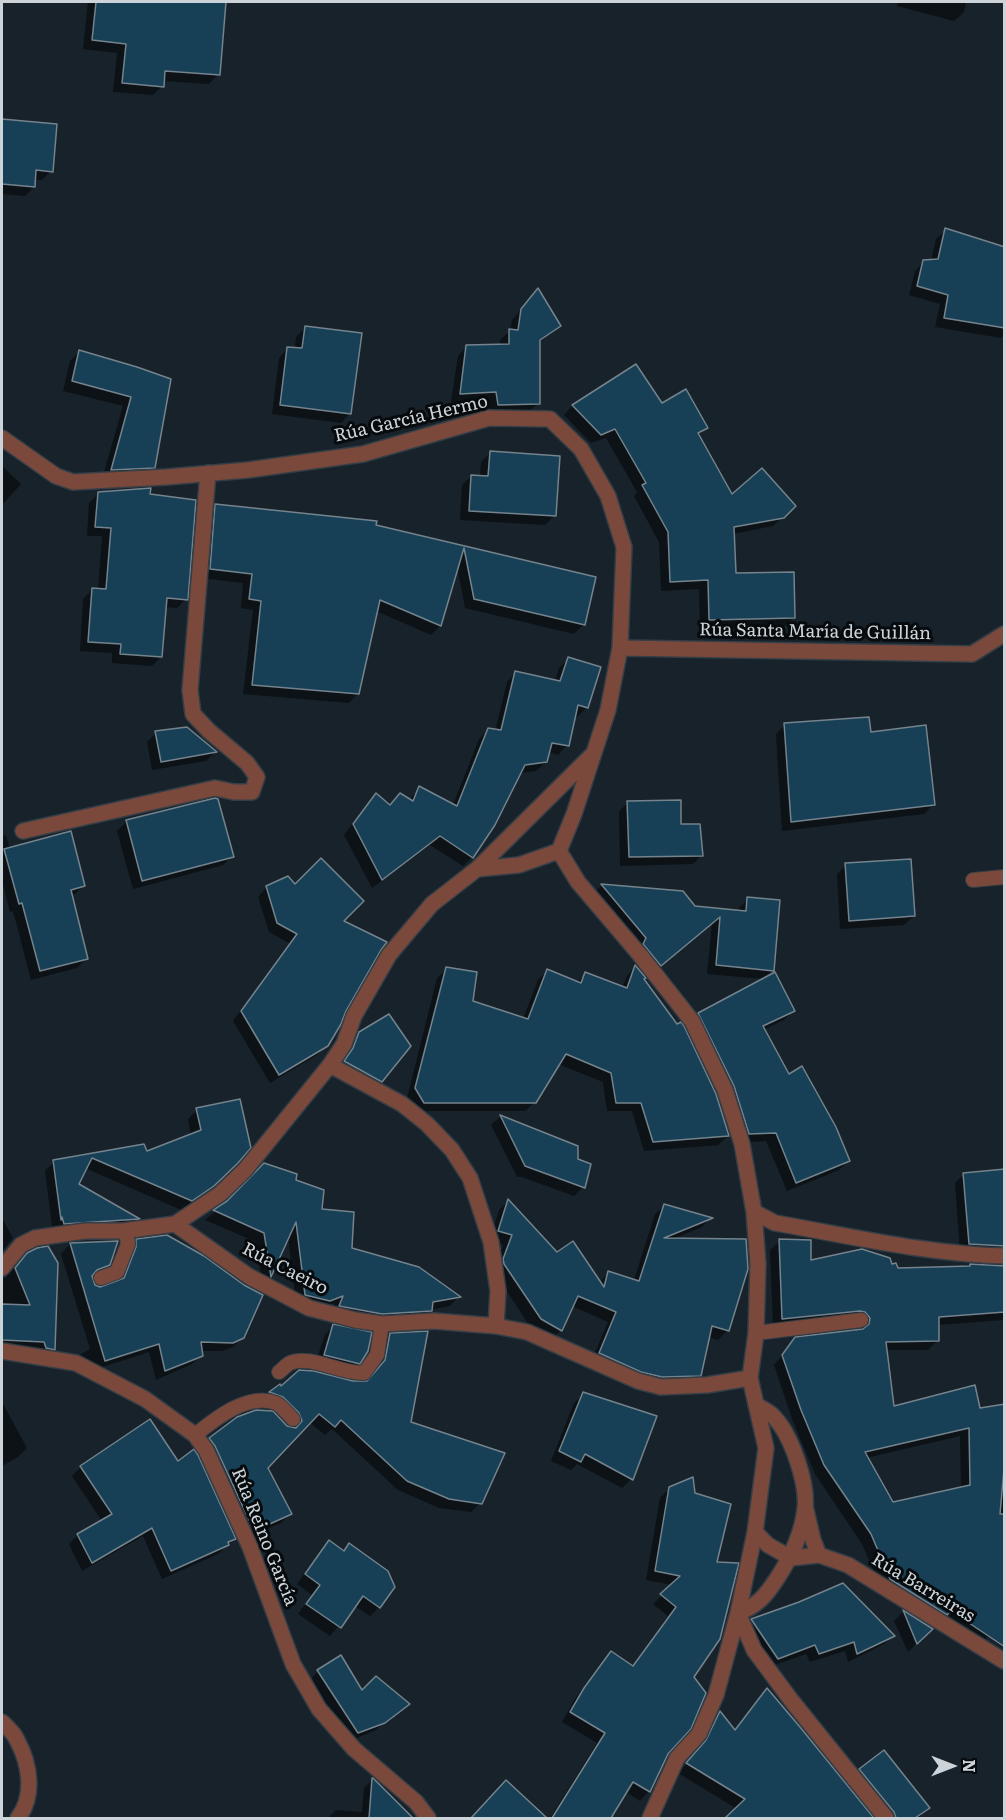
<!DOCTYPE html>
<meta charset="utf-8">
<style>
body{margin:0}
#map{position:relative;width:1006px;height:1820px;overflow:hidden;background:#17222a;font-family:Literata,serif}
canvas{display:block}
.frame{position:absolute;inset:0;border:3px solid #cdd4d9;pointer-events:none}
.north{position:absolute;left:922px;top:1736px;width:60px;height:60px;-webkit-text-stroke:4px #070b0e;paint-order:stroke;rotate:90deg;font-size:16px;font-weight:700;line-height:24px;text-align:center;color:#cdd4d9}
.north::after{content:'';display:block;margin:auto;width:21px;height:27px;background:#cdd4d9;clip-path:polygon(50% 0,100% 100%,50% 72%,0 100%)}
</style>
<div id="map">
<canvas width="1006" height="1820"></canvas>
<div class="frame"></div>
<div class="north">N</div>
</div>
<script>
const g = document.querySelector('canvas').getContext('2d');
g.lineJoin = 'round';
function fill(path, color) {
  g.fillStyle = color;
  g.fill(path, 'evenodd');
}
function strokePath(path, color, width, dash) {
  g.strokeStyle = color;
  g.lineWidth = width;
  g.lineCap = dash ? 'butt' : 'round';
  g.setLineDash(dash || []);
  g.stroke(path);
}
function write(font, color, halo, rows, align = 'center') {
  g.font = font + ' Literata,serif';
  g.lineWidth = 6;
  g.setLineDash([]);
  g.textBaseline = 'middle';
  g.strokeStyle = halo;
  g.fillStyle = color;
  for (const [text, x, y, turn = 0] of rows) {
    g.save();
    g.translate(x, y);
    g.rotate((+turn || 0) * Math.PI / 180);
    g.textAlign = isNaN(turn) ? turn : align;
    if (halo) g.strokeText(text, 0, 0);
    g.fillText(text, 0, 0);
    g.restore();
  }
}
const shadow = new Path2D(`
 M 88,2 L 224,2 L 218,74 L 209,84 L 163,81 L 162,86 L 153,95 L 113,92 L 117,53 L 83,49 Z
 M 898,2 L 966,2 L 964,12 L 954,21 L 897,6 Z
 M 2,121 L 55,126 L 51,171 L 42,180 L 34,180 L 34,187 L 25,196 L 2,194 Z
 M 946,230 L 1004,248 L 1004,334 L 1001,338 L 935,327 L 940,304 L 909,295 L 915,271 L 924,261 L 931,261 L 936,239 Z
 M 538,290 L 559,326 L 538,342 L 538,403 L 529,412 L 490,414 L 487,400 L 451,402 L 458,356 L 467,346 L 500,346 L 500,340 L 510,331 L 512,320 Z
 M 305,328 L 350,413 L 341,423 L 272,414 L 279,358 L 288,348 L 295,349 L 296,337 Z
 M 79,352 L 136,368 L 153,467 L 144,477 L 102,479 L 123,406 L 63,391 L 70,361 Z
 M 636,366 L 661,405 L 706,428 L 698,436 L 732,497 L 794,506 L 773,526 L 733,534 L 735,574 L 794,617 L 784,627 L 700,629 L 699,589 L 661,591 L 659,542 L 634,496 L 637,492 L 606,438 L 591,443 L 564,415 L 572,406 Z
 M 490,453 L 554,516 L 545,525 L 460,520 L 462,485 L 472,476 L 480,477 L 481,462 Z
 M 2,466 L 21,484 L 2,505 Z
 M 99,493 L 186,599 L 177,608 L 165,607 L 161,657 L 152,666 L 112,663 L 112,653 L 80,651 L 83,599 L 93,589 L 98,590 L 102,536 L 87,536 L 89,503 Z
 M 216,506 L 374,526 L 594,578 L 583,625 L 574,634 L 465,608 L 457,566 L 440,626 L 431,635 L 376,611 L 358,693 L 349,703 L 243,694 L 253,610 L 241,608 L 243,583 L 201,578 L 207,515 Z
 M 569,659 L 587,707 L 577,717 L 574,716 L 567,745 L 558,755 L 548,752 L 546,762 L 536,771 L 519,773 L 472,857 L 463,866 L 430,845 L 372,888 L 344,835 L 367,804 L 376,795 L 385,810 L 409,800 L 420,788 L 453,805 L 479,739 L 488,730 L 495,731 L 507,682 L 516,672 L 555,682 L 559,668 Z
 M 785,725 L 933,804 L 924,814 L 782,831 L 776,734 Z
 M 156,733 L 215,752 L 206,761 L 152,770 L 147,742 Z
 M 628,802 L 680,826 L 702,855 L 693,864 L 620,866 L 619,812 Z
 M 127,821 L 232,856 L 223,865 L 133,889 L 117,831 Z
 M 6,835 L 10,849 L 84,885 L 75,894 L 70,896 L 86,959 L 77,968 L 31,980 L 13,911 L 10,912 L 2,880 L 2,836 Z
 M 846,865 L 914,916 L 904,925 L 840,929 L 837,874 Z
 M 602,885 L 683,893 L 694,907 L 738,911 L 739,908 L 748,899 L 773,970 L 764,979 L 707,974 L 712,924 L 651,974 L 593,894 Z
 M 295,886 L 341,922 L 326,1045 L 317,1055 L 270,1083 L 233,1021 L 289,943 L 269,932 L 258,897 L 267,887 Z
 M 635,967 L 728,1136 L 718,1145 L 644,1151 L 632,1111 L 607,1111 L 603,1082 L 558,1064 L 535,1102 L 525,1111 L 415,1111 L 407,1098 L 437,978 L 447,969 L 472,1002 L 523,1019 L 538,980 L 547,971 L 577,982 L 586,974 L 622,988 L 627,976 Z
 M 793,1011 L 784,1020 L 763,1030 L 789,1076 L 848,1161 L 839,1170 L 787,1191 L 766,1141 L 740,1143 L 690,1024 L 699,1014 Z
 M 359,1034 L 381,1081 L 371,1090 L 336,1071 L 344,1058 L 350,1043 Z
 M 197,1110 L 237,1162 L 203,1195 L 181,1210 L 85,1168 L 77,1184 L 137,1219 L 129,1228 L 55,1233 L 52,1227 L 45,1171 L 54,1162 L 143,1146 L 146,1153 L 191,1136 L 188,1119 Z
 M 500,1117 L 577,1147 L 576,1160 L 583,1187 L 574,1196 L 522,1177 L 517,1177 L 491,1125 Z
 M 1004,1171 L 1004,1265 L 1000,1256 L 960,1253 L 955,1183 L 964,1174 Z
 M 294,1181 L 321,1210 L 350,1249 L 458,1297 L 450,1306 L 430,1310 L 421,1320 L 331,1315 L 335,1303 L 319,1310 L 296,1304 L 288,1236 L 270,1276 L 262,1284 L 256,1242 L 205,1220 L 226,1203 Z
 M 508,1201 L 557,1254 L 599,1283 L 609,1272 L 634,1280 L 655,1214 L 665,1205 L 710,1218 L 702,1227 L 670,1240 L 747,1269 L 727,1331 L 718,1340 L 708,1337 L 700,1375 L 690,1384 L 652,1386 L 591,1362 L 608,1322 L 572,1306 L 561,1330 L 552,1339 L 531,1328 L 495,1273 L 495,1269 L 503,1245 L 490,1240 L 499,1210 Z
 M 2,1218 L 13,1238 L 2,1251 Z
 M 137,1240 L 243,1337 L 233,1347 L 222,1351 L 201,1351 L 201,1355 L 192,1364 L 156,1380 L 149,1352 L 87,1372 L 71,1363 L 79,1355 L 90,1349 L 61,1254 L 70,1244 L 116,1242 L 109,1264 L 99,1274 L 91,1277 L 91,1282 L 99,1288 L 118,1282 L 128,1258 L 128,1250 Z
 M 780,1241 L 810,1262 L 891,1266 L 898,1269 L 1004,1266 L 1004,1320 L 937,1325 L 937,1341 L 928,1350 L 886,1350 L 893,1408 L 979,1410 L 1004,1406 L 1004,1602 L 989,1636 L 980,1645 L 943,1621 L 957,1607 L 955,1605 L 937,1623 L 881,1588 L 862,1544 L 815,1474 L 792,1419 L 774,1365 L 796,1339 L 861,1331 L 861,1328 L 856,1321 L 773,1327 L 770,1250 ZM 960,1436 L 961,1488 L 892,1503 L 866,1458 Z
 M 28,1254 L 53,1342 L 44,1351 L 2,1349 L 2,1279 L 5,1278 Z
 M 334,1326 L 358,1363 L 349,1372 L 315,1364 L 325,1335 Z
 M 390,1335 L 410,1424 L 480,1503 L 471,1512 L 439,1508 L 398,1490 L 332,1429 L 325,1435 L 309,1422 L 266,1467 L 290,1514 L 281,1523 L 244,1539 L 201,1448 L 210,1439 L 292,1429 L 291,1422 L 274,1405 L 262,1402 L 270,1393 L 279,1387 L 366,1383 L 376,1371 L 381,1344 Z
 M 584,1394 L 631,1479 L 622,1488 L 577,1464 L 571,1470 L 551,1461 L 574,1403 Z
 M 2,1402 L 27,1448 L 18,1457 L 2,1466 Z
 M 81,1467 L 234,1539 L 218,1554 L 162,1579 L 143,1536 L 82,1571 L 69,1544 L 78,1535 L 102,1521 L 72,1476 Z
 M 670,1488 L 694,1494 L 715,1563 L 692,1677 L 667,1753 L 649,1791 L 640,1801 L 626,1792 L 609,1818 L 550,1818 L 597,1743 L 562,1722 L 575,1699 L 602,1662 L 612,1652 L 632,1667 L 668,1616 L 653,1604 L 673,1585 L 646,1580 L 660,1498 Z
 M 329,1542 L 342,1552 L 349,1545 L 393,1587 L 379,1607 L 370,1616 L 355,1606 L 330,1636 L 298,1614 L 312,1595 L 297,1584 L 320,1552 Z
 M 903,1612 L 931,1629 L 908,1652 L 894,1621 Z
 M 752,1620 L 893,1636 L 884,1644 L 848,1662 L 845,1651 L 810,1662 L 806,1654 L 769,1667 L 743,1629 Z
 M 341,1657 L 361,1692 L 398,1713 L 374,1731 L 349,1741 L 309,1681 L 318,1671 Z
 M 767,1691 L 872,1818 L 727,1818 L 737,1809 L 678,1773 L 698,1751 L 711,1722 L 720,1713 L 734,1731 Z
 M 860,1771 L 928,1808 L 918,1818 L 882,1818 L 851,1780 Z
 M 372,1780 L 409,1818 L 328,1818 L 336,1810 L 362,1812 L 364,1788 Z
 M 506,1782 L 545,1818 L 472,1818 Z`);
const building = new Path2D(`
 M 96,2 L 226,2 L 220,75 L 165,71 L 164,87 L 122,83 L 126,44 L 92,40 Z
 M 2,119 L 57,124 L 53,172 L 36,170 L 35,187 L 2,184 Z
 M 945,228 L 1005,247 L 1005,328 L 944,318 L 948,295 L 917,286 L 923,260 L 938,259 Z
 M 538,288 L 561,326 L 540,340 L 540,404 L 498,405 L 496,392 L 460,394 L 466,345 L 509,344 L 509,329 L 518,330 L 521,309 Z
 M 305,326 L 362,333 L 351,414 L 280,405 L 287,347 L 302,348 Z
 M 79,350 L 137,367 L 171,379 L 155,468 L 111,470 L 131,397 L 72,381 Z
 M 636,364 L 662,403 L 686,389 L 708,428 L 698,433 L 732,494 L 762,468 L 796,506 L 784,518 L 734,527 L 736,573 L 794,572 L 795,618 L 709,620 L 708,580 L 670,582 L 668,532 L 642,485 L 646,483 L 615,429 L 601,435 L 572,405 Z
 M 490,451 L 560,456 L 556,516 L 469,511 L 471,475 L 488,476 Z
 M 151,488 L 150,494 L 196,500 L 188,600 L 167,598 L 162,657 L 120,654 L 121,644 L 88,642 L 92,588 L 106,589 L 111,528 L 95,527 L 98,492 Z
 M 215,504 L 377,521 L 376,525 L 596,577 L 585,625 L 474,599 L 464,548 L 441,626 L 380,600 L 359,694 L 252,685 L 261,601 L 249,599 L 252,574 L 210,569 Z
 M 568,657 L 601,667 L 588,708 L 578,705 L 569,746 L 552,743 L 547,762 L 525,765 L 495,825 L 473,858 L 440,836 L 382,880 L 353,824 L 376,793 L 390,805 L 400,793 L 413,801 L 419,786 L 457,806 L 488,728 L 501,730 L 515,671 L 560,681 Z
 M 869,717 L 871,732 L 926,725 L 935,805 L 791,822 L 784,723 Z
 M 187,727 L 217,752 L 161,762 L 155,731 Z
 M 215,798 L 218,799 L 234,857 L 142,881 L 126,820 Z
 M 681,800 L 681,824 L 700,824 L 703,856 L 629,857 L 627,801 Z
 M 71,831 L 85,886 L 71,890 L 88,959 L 40,971 L 22,903 L 19,904 L 4,849 Z
 M 321,858 L 364,901 L 344,921 L 387,942 L 381,950 L 346,1011 L 341,1024 L 328,1046 L 279,1075 L 241,1011 L 297,934 L 277,923 L 266,886 L 288,876 L 295,884 Z
 M 911,859 L 915,916 L 849,921 L 845,863 Z
 M 601,884 L 683,891 L 695,906 L 746,911 L 747,897 L 780,900 L 774,971 L 716,965 L 720,917 L 661,966 L 643,944 L 646,938 Z
 M 635,965 L 646,978 L 644,979 L 677,1024 L 681,1022 L 684,1026 L 716,1094 L 729,1136 L 653,1142 L 641,1103 L 616,1103 L 611,1073 L 566,1054 L 536,1103 L 424,1103 L 415,1088 L 446,967 L 477,972 L 473,1001 L 528,1019 L 547,969 L 581,983 L 585,972 L 627,988 Z
 M 775,972 L 795,1011 L 763,1026 L 789,1074 L 802,1066 L 836,1127 L 850,1161 L 796,1183 L 776,1133 L 749,1134 L 734,1086 L 698,1013 Z
 M 389,1014 L 411,1046 L 382,1082 L 344,1061 L 353,1048 L 359,1032 Z
 M 240,1099 L 251,1148 L 238,1163 L 214,1186 L 192,1201 L 92,1158 L 79,1184 L 140,1219 L 64,1224 L 62,1217 L 61,1220 L 53,1160 L 144,1144 L 147,1151 L 201,1130 L 196,1108 Z
 M 500,1115 L 578,1146 L 578,1159 L 591,1164 L 585,1188 L 525,1166 Z
 M 264,1163 L 297,1174 L 296,1180 L 324,1190 L 322,1209 L 354,1212 L 352,1248 L 419,1267 L 461,1297 L 433,1302 L 432,1311 L 382,1314 L 339,1306 L 343,1296 L 330,1301 L 305,1295 L 296,1222 L 271,1277 L 264,1233 L 213,1210 L 227,1201 Z
 M 1005,1169 L 1005,1246 L 969,1244 L 963,1173 Z
 M 508,1199 L 557,1252 L 573,1241 L 604,1287 L 608,1271 L 639,1281 L 664,1204 L 713,1218 L 664,1238 L 746,1239 L 748,1269 L 729,1331 L 712,1326 L 701,1376 L 662,1377 L 641,1372 L 599,1353 L 616,1312 L 578,1296 L 562,1331 L 541,1319 L 504,1264 L 503,1259 L 512,1235 L 498,1231 Z
 M 167,1235 L 204,1256 L 244,1285 L 263,1295 L 244,1338 L 233,1343 L 201,1342 L 203,1356 L 165,1371 L 159,1344 L 105,1361 L 70,1243 L 118,1241 L 110,1265 L 97,1270 L 92,1276 L 95,1285 L 100,1287 L 124,1278 L 136,1247 L 136,1239 Z
 M 779,1239 L 811,1240 L 811,1260 L 862,1249 L 890,1258 L 892,1264 L 896,1263 L 898,1268 L 970,1266 L 970,1264 L 1005,1266 L 1005,1312 L 939,1317 L 939,1341 L 886,1342 L 894,1406 L 975,1385 L 980,1408 L 1005,1404 L 1005,1458 L 1000,1514 L 1005,1514 L 1005,1647 L 951,1611 L 947,1615 L 890,1579 L 871,1534 L 824,1465 L 801,1410 L 782,1355 L 795,1337 L 863,1329 L 869,1324 L 870,1318 L 865,1312 L 860,1311 L 782,1319 ZM 969,1428 L 970,1485 L 893,1502 L 865,1452 Z
 M 48,1246 L 58,1263 L 55,1350 L 46,1348 L 44,1342 L 2,1340 L 2,1304 L 30,1305 L 15,1268 L 27,1253 L 37,1248 Z
 M 333,1324 L 372,1332 L 368,1351 L 360,1364 L 324,1355 Z
 M 428,1331 L 411,1422 L 505,1453 L 482,1504 L 449,1499 L 407,1481 L 341,1420 L 335,1427 L 319,1414 L 268,1468 L 292,1514 L 254,1531 L 215,1446 L 209,1438 L 237,1417 L 256,1410 L 273,1411 L 287,1426 L 296,1428 L 302,1421 L 299,1413 L 283,1397 L 269,1392 L 280,1384 L 281,1386 L 299,1370 L 314,1371 L 353,1381 L 367,1381 L 385,1360 L 390,1333 Z
 M 583,1392 L 657,1416 L 633,1480 L 585,1454 L 581,1462 L 559,1451 Z
 M 150,1419 L 178,1461 L 194,1449 L 198,1455 L 236,1539 L 228,1542 L 229,1545 L 171,1571 L 152,1528 L 92,1563 L 77,1534 L 112,1514 L 80,1466 Z
 M 693,1477 L 695,1493 L 731,1504 L 717,1562 L 739,1563 L 720,1639 L 694,1677 L 706,1693 L 691,1729 L 668,1754 L 650,1792 L 633,1782 L 611,1818 L 552,1818 L 605,1733 L 570,1712 L 584,1688 L 611,1651 L 633,1666 L 676,1607 L 660,1594 L 680,1576 L 655,1571 L 669,1487 Z
 M 329,1540 L 344,1551 L 349,1543 L 388,1571 L 395,1587 L 380,1608 L 363,1596 L 341,1628 L 306,1604 L 320,1585 L 305,1574 Z
 M 843,1583 L 895,1636 L 857,1654 L 854,1642 L 819,1654 L 815,1645 L 778,1659 L 751,1619 L 799,1602 Z
 M 903,1610 L 933,1629 L 917,1644 Z
 M 341,1655 L 362,1690 L 376,1676 L 410,1704 L 385,1723 L 358,1733 L 317,1670 Z
 M 767,1688 L 800,1727 L 874,1818 L 725,1818 L 745,1799 L 686,1763 L 706,1740 L 720,1711 L 735,1730 Z
 M 884,1750 L 930,1808 L 915,1818 L 896,1818 L 894,1812 L 859,1769 Z
 M 372,1778 L 373,1778 L 413,1818 L 369,1818 Z
 M 506,1780 L 547,1818 L 471,1818 Z`);
const service = new Path2D(`
 M 973,880 L 1004,877
 M 101,1278 L 117,1272 L 128,1244 L 126,1231
 M 756,1333 L 861,1320
 M 279,1372 C 282,1370 286,1365 290,1363 C 309,1354 341,1374 364,1373 L 377,1355 L 382,1324
 M 195,1435 C 215,1419 248,1392 276,1403 C 282,1406 288,1414 293,1419`);
const minor = new Path2D(`
 M 2,438 L 56,476 L 73,482 L 167,477 L 248,470 L 363,454 L 489,418 L 550,419 L 581,449 L 608,496 L 624,547 L 620,648 L 608,710 L 574,814 L 559,851
 M 620,648 L 972,654 L 1004,634
 M 23,831 L 215,788 L 234,792 L 252,792 L 257,777 L 247,763 L 209,731 L 193,714 L 190,690 L 208,473
 M 559,851 L 578,882 L 640,955 L 692,1021 L 725,1090 L 742,1144 L 754,1212 L 758,1264 L 756,1333 L 750,1378 L 766,1448 L 755,1532 L 738,1613 C 758,1606 767,1594 778,1577 C 791,1557 802,1533 805,1509 C 808,1483 791,1433 772,1415 C 768,1411 761,1408 756,1405
 M 477,869 L 591,756
 M 330,1065 L 402,1104 L 427,1124 L 452,1150 L 470,1178 L 491,1242 L 498,1291 L 496,1326
 M 754,1212 L 775,1223 C 851,1236 927,1254 1004,1256
 M 175,1224 L 250,1277 L 309,1308 L 355,1320 L 382,1324 L 434,1321 L 496,1326 L 527,1332 L 638,1381 L 661,1387 L 707,1385 L 750,1378
 M 2,1268 L 21,1245 L 35,1238 L 85,1231 L 123,1231 L 175,1224 L 220,1194 L 245,1170 L 330,1065 L 344,1044 L 354,1016 L 389,955 L 432,904 L 477,869 L 519,865 L 559,851
 M 2,1351 L 76,1363 L 145,1399 L 195,1435 L 206,1450 L 250,1547 L 293,1664 L 319,1709 L 354,1749 L 416,1802 L 428,1818
 M 755,1532 L 768,1545 L 791,1558 L 819,1555 L 813,1540 L 806,1510
 M 819,1555 L 848,1565 L 1004,1661
 M 738,1613 L 754,1650 L 791,1700 L 886,1818
 M 2,1722 C 7,1727 14,1733 17,1740 C 30,1764 35,1796 18,1818
 M 650,1818 L 677,1758 L 699,1734 L 716,1695 L 738,1613`);
const streetNames = [
 ["Rúa García Hermo",411,419,-13],
 ["Rúa Santa María de Guillán",815,632,1],
 ["Rúa Caeiro",285,1269,27],
 ["Rúa Reino García",264,1537,68],
 ["Rúa Barreiras",923,1588,31]
];
fill(shadow, '#0007');
fill(building, '#174057');
strokePath(building, '#75838c', 1.5);
strokePath(service, '#343e46', 16);
strokePath(minor, '#343e46', 18);
strokePath(service, '#7b493c', 14);
strokePath(minor, '#7b493c', 15);
write('18px', '#cdd4d9', '#070b0e', streetNames);
</script>
